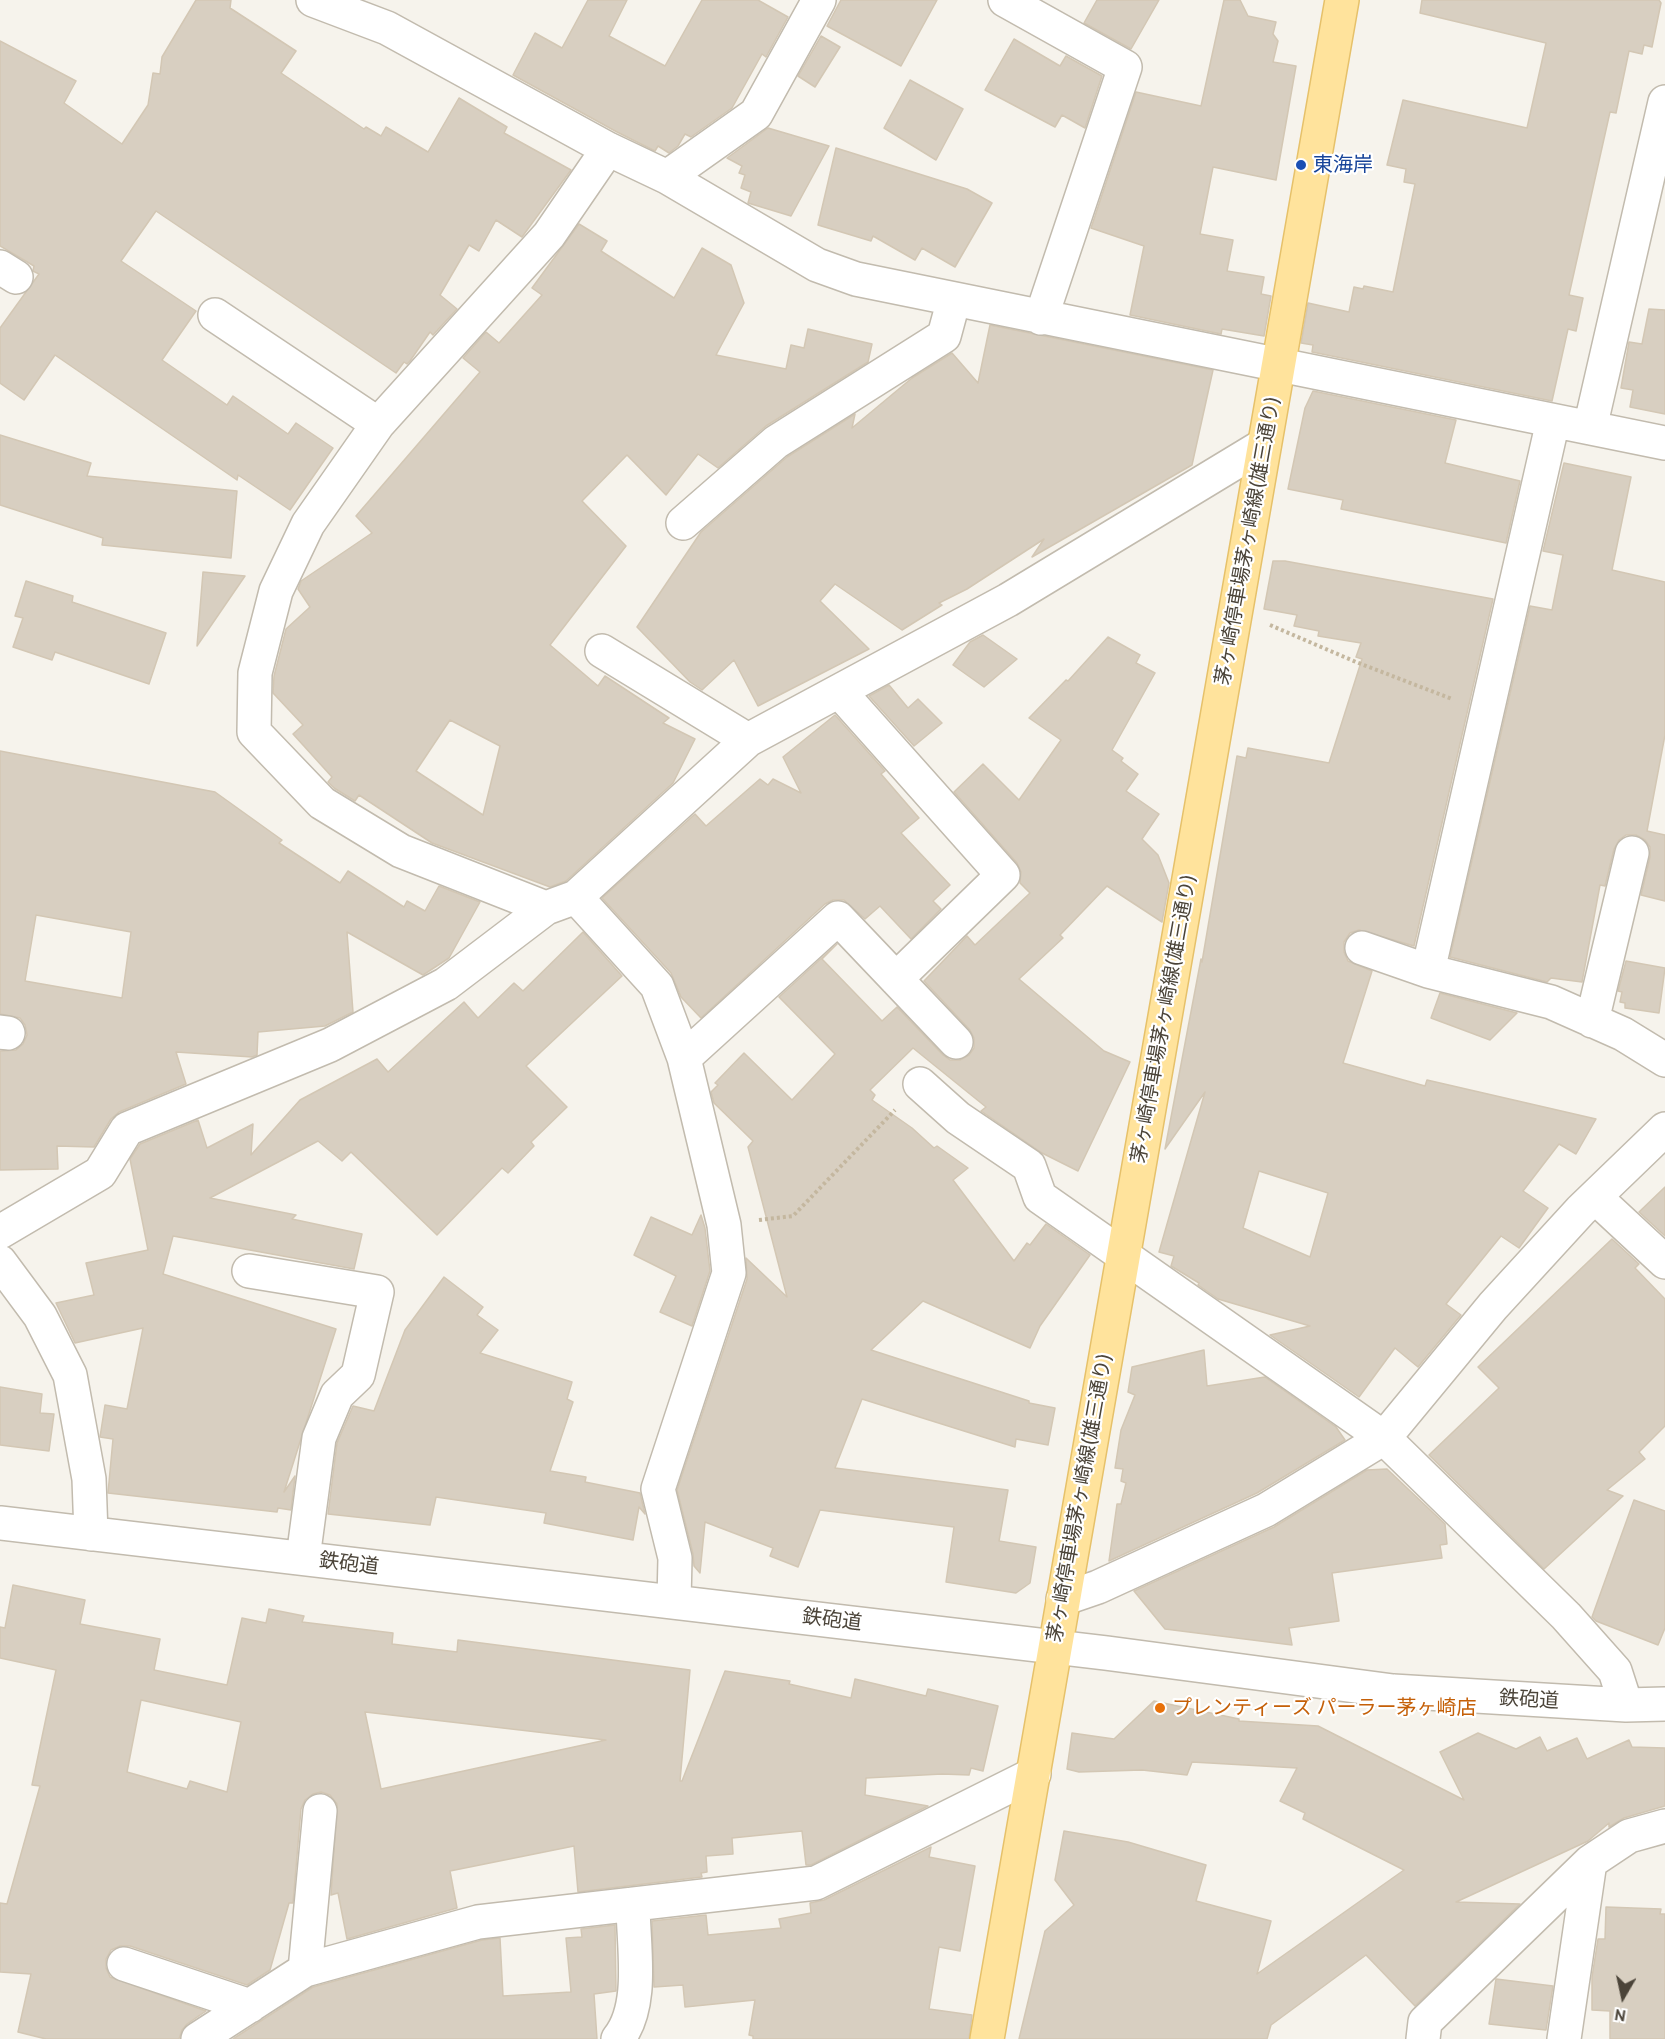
<!DOCTYPE html>
<meta charset="utf-8">
<style>
body{margin:0}
#map{position:relative;width:1665px;height:2039px;overflow:hidden;background:#f6f3ec;font-family:Cabin,sans-serif}
canvas{display:block}
.north{position:absolute;left:1593px;top:1967px;width:60px;height:60px;-webkit-text-stroke:4px #fff;paint-order:stroke;rotate:189deg;font-size:16px;font-weight:700;line-height:24px;text-align:center;color:#4b4439}
.north::after{content:'';display:block;margin:auto;width:21px;height:27px;background:#4b4439;clip-path:polygon(50% 0,100% 100%,50% 72%,0 100%)}
</style>
<div id="map">
<canvas width="1665" height="2039"></canvas>
<div class="north">N</div>
</div>
<script>
const g = document.querySelector('canvas').getContext('2d');
g.lineJoin = 'round';
function fill(path, color) {
  g.fillStyle = color;
  g.fill(path, 'evenodd');
}
function strokePath(path, color, width, dash) {
  g.strokeStyle = color;
  g.lineWidth = width;
  g.lineCap = dash ? 'butt' : 'round';
  g.setLineDash(dash || []);
  g.stroke(path);
}
function write(font, color, halo, rows, align = 'center') {
  g.font = font + ' Cabin,"Noto Sans JP",sans-serif';
  g.lineWidth = 4.5;
  g.setLineDash([]);
  g.textBaseline = 'middle';
  g.strokeStyle = halo;
  g.fillStyle = color;
  for (const [text, x, y, turn = 0] of rows) {
    g.save();
    g.translate(x, y);
    g.rotate((+turn || 0) * Math.PI / 180);
    g.textAlign = isNaN(turn) ? turn : align;
    if (halo) g.strokeText(text, 0, 0);
    g.fillText(text, 0, 0);
    g.restore();
  }
}
const building = new Path2D(`
 M 196,0 L 231,0 L 230,8 L 296,51 L 281,73 L 364,129 L 366,127 L 381,136 L 386,127 L 428,152 L 459,98 L 507,127 L 504,133 L 571,170 L 522,237 L 496,220 L 479,251 L 469,245 L 440,295 L 457,309 L 433,335 L 430,332 L 410,361 L 407,364 L 404,362 L 396,373 L 156,211 L 121,261 L 196,311 L 162,360 L 227,405 L 233,396 L 288,434 L 296,423 L 333,448 L 290,510 L 238,475 L 237,480 L 55,355 L 24,400 L 0,383 L 0,328 L 39,274 L 33,271 L 34,266 L 0,246 L 0,41 L 76,81 L 64,103 L 122,144 L 148,105 L 153,73 L 160,74 L 162,57 Z
 M 588,0 L 627,0 L 609,36 L 665,66 L 702,0 L 758,0 L 788,17 L 766,57 L 762,54 L 732,108 L 691,137 L 685,134 L 678,146 L 669,153 L 658,146 L 655,151 L 617,132 L 513,75 L 535,33 L 562,48 Z
 M 841,0 L 937,0 L 901,66 L 827,26 Z
 M 1097,0 L 1159,0 L 1131,49 L 1084,23 Z
 M 1224,0 L 1240,0 L 1248,16 L 1276,22 L 1273,34 L 1278,41 L 1273,62 L 1296,66 L 1276,180 L 1213,167 L 1200,234 L 1233,240 L 1227,271 L 1264,277 L 1261,294 L 1271,296 L 1264,336 L 1222,329 L 1221,334 L 1130,315 L 1144,246 L 1091,228 L 1136,92 L 1201,106 Z
 M 1422,0 L 1659,0 L 1661,3 L 1652,47 L 1644,45 L 1642,54 L 1629,51 L 1616,113 L 1610,112 L 1569,295 L 1583,298 L 1576,331 L 1568,329 L 1552,401 L 1312,352 L 1313,345 L 1301,343 L 1308,303 L 1349,312 L 1354,287 L 1363,289 L 1364,286 L 1393,292 L 1415,184 L 1404,182 L 1406,169 L 1387,165 L 1403,100 L 1527,128 L 1546,43 L 1420,13 Z
 M 821,36 L 840,47 L 815,87 L 798,76 Z
 M 1014,39 L 1060,66 L 1066,56 L 1102,76 L 1085,128 L 1062,115 L 1055,127 L 985,90 Z
 M 910,80 L 963,109 L 936,160 L 884,128 Z
 M 768,128 L 829,146 L 791,216 L 748,203 L 751,192 L 741,188 L 745,175 L 739,173 L 742,166 L 727,158 Z
 M 836,148 L 967,189 L 992,203 L 955,267 L 922,248 L 915,260 L 873,236 L 871,241 L 818,225 Z
 M 579,224 L 607,241 L 601,251 L 674,298 L 702,248 L 731,265 L 744,303 L 716,355 L 786,369 L 791,345 L 804,348 L 808,329 L 872,344 L 868,362 L 766,426 L 718,468 L 698,454 L 666,495 L 627,455 L 582,501 L 626,546 L 550,645 L 598,686 L 605,676 L 669,718 L 663,723 L 695,739 L 673,783 L 566,881 L 550,887 L 432,843 L 359,795 L 355,801 L 334,788 L 328,782 L 332,777 L 293,734 L 303,725 L 273,693 L 274,676 L 286,629 L 310,607 L 298,589 L 301,581 L 372,533 L 356,516 L 480,372 L 463,358 L 486,332 L 499,343 L 542,295 L 532,288 ZM 450,720 L 500,746 L 483,815 L 416,771 Z
 M 1649,309 L 1665,310 L 1665,414 L 1630,407 L 1633,390 L 1621,388 L 1629,342 L 1642,344 Z
 M 990,325 L 1213,370 L 1192,465 L 1032,557 L 1044,539 L 967,589 L 939,603 L 942,605 L 902,630 L 835,584 L 820,601 L 869,649 L 758,706 L 734,660 L 702,690 L 690,682 L 637,627 L 701,532 L 787,457 L 855,414 L 852,428 L 912,378 L 952,353 L 978,383 Z
 M 1313,391 L 1456,420 L 1445,463 L 1520,481 L 1506,543 L 1341,509 L 1343,500 L 1288,489 L 1305,408 Z
 M 0,435 L 91,463 L 87,476 L 237,491 L 231,558 L 102,545 L 103,538 L 0,505 Z
 M 1564,463 L 1631,477 L 1612,570 L 1665,582 L 1665,735 L 1647,831 L 1665,835 L 1665,901 L 1641,895 L 1650,857 L 1650,847 L 1645,840 L 1636,835 L 1626,835 L 1619,840 L 1614,849 L 1605,886 L 1600,885 L 1582,982 L 1551,978 L 1547,982 L 1450,957 L 1530,606 L 1552,610 L 1563,555 L 1543,551 Z
 M 1273,561 L 1285,561 L 1493,599 L 1414,946 L 1359,930 L 1350,933 L 1344,942 L 1344,952 L 1348,961 L 1372,971 L 1343,1063 L 1425,1086 L 1427,1080 L 1596,1119 L 1576,1154 L 1559,1144 L 1523,1191 L 1548,1208 L 1519,1248 L 1501,1236 L 1446,1304 L 1461,1315 L 1418,1367 L 1395,1348 L 1359,1397 L 1270,1335 L 1310,1326 L 1218,1299 L 1198,1285 L 1199,1283 L 1171,1266 L 1174,1256 L 1159,1252 L 1205,1092 L 1165,1149 L 1201,959 L 1202,962 L 1237,756 L 1246,758 L 1248,748 L 1329,763 L 1362,659 L 1356,657 L 1361,643 L 1318,636 L 1319,631 L 1294,626 L 1297,615 L 1264,609 ZM 1259,1171 L 1328,1193 L 1310,1257 L 1243,1228 Z
 M 203,572 L 245,576 L 197,646 Z
 M 26,581 L 73,596 L 72,602 L 166,633 L 149,684 L 55,652 L 52,660 L 13,647 L 23,618 L 15,616 Z
 M 983,635 L 1017,659 L 984,687 L 953,665 L 970,642 Z
 M 1108,637 L 1140,655 L 1136,663 L 1155,673 L 1112,750 L 1123,758 L 1121,761 L 1138,774 L 1126,791 L 1159,814 L 1142,839 L 1158,855 L 1169,883 L 1162,922 L 1107,886 L 1060,935 L 1063,938 L 1019,979 L 1104,1051 L 1130,1062 L 1078,1171 L 1042,1153 L 981,1111 L 986,1107 L 913,1048 L 870,1090 L 875,1095 L 872,1100 L 912,1128 L 934,1148 L 937,1146 L 968,1168 L 953,1180 L 1014,1261 L 1027,1243 L 1030,1245 L 1046,1224 L 1090,1255 L 1040,1326 L 1030,1348 L 923,1301 L 871,1350 L 1029,1401 L 1029,1403 L 1055,1408 L 1048,1445 L 1016,1439 L 1015,1447 L 862,1399 L 835,1468 L 1008,1490 L 999,1541 L 1036,1547 L 1030,1583 L 1016,1593 L 946,1582 L 954,1527 L 820,1510 L 798,1567 L 770,1556 L 773,1548 L 705,1522 L 700,1573 L 694,1566 L 693,1554 L 677,1490 L 747,1279 L 746,1258 L 787,1297 L 748,1147 L 753,1141 L 714,1103 L 711,1092 L 718,1085 L 715,1083 L 744,1053 L 792,1100 L 835,1054 L 779,997 L 837,944 L 822,959 L 882,1021 L 897,1007 L 943,1055 L 950,1060 L 960,1060 L 969,1055 L 974,1048 L 974,1038 L 970,1030 L 924,981 L 967,936 L 975,945 L 1030,893 L 1020,883 L 1021,872 L 1017,863 L 954,792 L 983,764 L 1019,800 L 1061,740 L 1029,718 L 1066,680 L 1068,681 Z
 M 889,685 L 908,708 L 918,699 L 942,723 L 914,746 L 869,696 Z
 M 835,715 L 885,771 L 881,774 L 919,818 L 901,833 L 950,885 L 933,901 L 941,909 L 911,939 L 880,906 L 865,919 L 844,900 L 833,900 L 825,904 L 701,1018 L 681,997 L 671,973 L 602,898 L 695,814 L 706,826 L 760,779 L 768,785 L 773,779 L 801,793 L 783,757 Z
 M 0,751 L 215,792 L 282,840 L 279,843 L 340,883 L 348,871 L 404,907 L 407,901 L 425,911 L 439,886 L 480,902 L 449,958 L 423,975 L 347,932 L 353,1012 L 325,1026 L 258,1032 L 257,1055 L 252,1057 L 176,1052 L 186,1084 L 119,1112 L 111,1119 L 94,1147 L 57,1146 L 58,1169 L 0,1170 L 0,1051 L 16,1050 L 23,1044 L 27,1035 L 25,1025 L 20,1018 L 0,1014 ZM 36,915 L 131,932 L 122,998 L 25,981 Z
 M 583,932 L 622,976 L 526,1066 L 567,1107 L 531,1142 L 534,1146 L 508,1173 L 502,1168 L 437,1235 L 351,1152 L 342,1161 L 318,1141 L 210,1198 L 296,1215 L 292,1219 L 362,1234 L 354,1269 L 173,1236 L 163,1274 L 336,1329 L 284,1492 L 295,1476 L 291,1510 L 278,1508 L 277,1512 L 108,1493 L 113,1439 L 100,1437 L 105,1405 L 127,1409 L 143,1328 L 75,1343 L 56,1303 L 94,1295 L 86,1263 L 148,1250 L 130,1159 L 140,1144 L 198,1120 L 207,1148 L 253,1124 L 251,1155 L 300,1100 L 377,1059 L 388,1072 L 464,1002 L 478,1018 L 514,983 L 523,991 Z
 M 1626,961 L 1665,968 L 1659,1013 L 1625,1008 L 1625,1003 L 1620,1002 L 1622,992 L 1618,991 Z
 M 1440,993 L 1517,1013 L 1490,1040 L 1431,1018 Z
 M 1665,1187 L 1665,1236 L 1639,1212 Z
 M 701,1215 L 705,1228 L 710,1271 L 692,1326 L 660,1312 L 676,1276 L 634,1255 L 651,1217 L 692,1235 Z
 M 1612,1239 L 1639,1264 L 1635,1268 L 1665,1299 L 1665,1426 L 1639,1452 L 1645,1459 L 1607,1490 L 1623,1496 L 1544,1569 L 1429,1455 L 1499,1388 L 1478,1367 Z
 M 444,1277 L 483,1307 L 477,1315 L 498,1330 L 480,1353 L 572,1382 L 567,1399 L 573,1402 L 550,1471 L 586,1477 L 585,1482 L 640,1493 L 645,1514 L 639,1507 L 633,1540 L 544,1523 L 546,1513 L 436,1497 L 430,1525 L 328,1514 L 337,1443 L 353,1406 L 374,1411 L 405,1330 Z
 M 1204,1350 L 1207,1386 L 1265,1377 L 1336,1427 L 1345,1440 L 1257,1493 L 1109,1561 L 1117,1504 L 1121,1504 L 1126,1483 L 1121,1481 L 1123,1469 L 1115,1468 L 1121,1430 L 1135,1395 L 1128,1392 L 1132,1367 Z
 M 0,1387 L 42,1394 L 40,1413 L 54,1414 L 49,1451 L 0,1445 Z
 M 1387,1469 L 1445,1524 L 1447,1544 L 1440,1545 L 1442,1558 L 1332,1573 L 1339,1621 L 1289,1628 L 1292,1645 L 1165,1629 L 1134,1591 L 1274,1527 L 1367,1470 Z
 M 1634,1500 L 1665,1511 L 1665,1628 L 1658,1645 L 1596,1621 L 1592,1617 Z
 M 13,1585 L 85,1600 L 80,1624 L 160,1639 L 154,1670 L 227,1685 L 242,1618 L 266,1623 L 269,1609 L 304,1616 L 302,1622 L 393,1633 L 392,1644 L 457,1652 L 458,1640 L 690,1670 L 680,1781 L 682,1781 L 725,1671 L 790,1681 L 789,1684 L 851,1698 L 855,1679 L 926,1696 L 928,1689 L 998,1706 L 983,1771 L 971,1768 L 969,1775 L 942,1774 L 866,1778 L 865,1795 L 928,1806 L 811,1865 L 806,1865 L 802,1831 L 732,1838 L 733,1854 L 706,1856 L 707,1872 L 701,1873 L 702,1877 L 578,1892 L 574,1846 L 450,1871 L 457,1908 L 347,1939 L 338,1893 L 331,1895 L 337,1804 L 330,1795 L 321,1792 L 313,1794 L 305,1800 L 301,1809 L 293,1903 L 289,1903 L 270,1970 L 247,1985 L 130,1946 L 120,1946 L 111,1950 L 106,1959 L 106,1968 L 110,1977 L 206,2011 L 187,2024 L 182,2030 L 179,2039 L 46,2039 L 18,2032 L 31,1974 L 0,1972 L 0,1903 L 7,1904 L 40,1786 L 32,1785 L 56,1670 L 0,1658 L 0,1627 L 5,1628 ZM 141,1700 L 241,1722 L 227,1792 L 190,1781 L 187,1789 L 127,1772 ZM 365,1712 L 606,1740 L 381,1789 Z
 M 1154,1701 L 1239,1719 L 1239,1721 L 1318,1726 L 1464,1800 L 1440,1752 L 1478,1733 L 1516,1749 L 1540,1737 L 1547,1751 L 1577,1738 L 1587,1759 L 1629,1740 L 1632,1747 L 1665,1748 L 1665,1806 L 1624,1818 L 1609,1827 L 1609,1823 L 1588,1841 L 1456,1902 L 1520,1904 L 1415,2006 L 1366,1955 L 1271,2025 L 1267,2039 L 1019,2039 L 1045,1931 L 1074,1905 L 1055,1880 L 1064,1831 L 1128,1842 L 1206,1865 L 1196,1901 L 1271,1921 L 1257,1974 L 1404,1870 L 1303,1819 L 1305,1813 L 1280,1801 L 1297,1768 L 1192,1762 L 1187,1775 L 1142,1770 L 1079,1772 L 1067,1769 L 1072,1733 L 1114,1739 Z
 M 931,1847 L 929,1857 L 975,1866 L 960,1951 L 939,1947 L 929,2009 L 972,2015 L 969,2039 L 753,2039 L 753,2036 L 749,2035 L 755,2000 L 685,2007 L 683,1985 L 654,1987 L 652,1921 L 706,1915 L 708,1935 L 781,1928 L 779,1919 L 811,1913 L 810,1903 L 824,1900 Z
 M 1606,1907 L 1661,1909 L 1660,1914 L 1665,1914 L 1665,2039 L 1610,2039 L 1610,2011 L 1592,2010 L 1592,1977 L 1598,1939 L 1605,1939 Z
 M 615,1925 L 616,1991 L 594,1994 L 597,2039 L 233,2039 L 313,1987 L 482,1940 L 500,1938 L 503,1996 L 571,1992 L 566,1938 L 582,1937 L 581,1929 Z
 M 1496,1979 L 1553,1986 L 1546,2030 L 1489,2024 Z`);
const path = new Path2D(`
 M 1270,625 L 1356,662 L 1452,699
 M 759,1220 L 793,1216 L 895,1110`);
const minor = new Path2D(`
 M 313,0 L 387,28 L 608,149 L 667,177 L 817,265 L 856,279 L 1665,443
 M 1005,0 L 1125,67 L 1041,318
 M 667,177 L 756,114 L 819,0
 M 0,267 L 16,277
 M 215,315 L 378,424
 M 1590,428 L 1665,102
 M 683,523 L 776,442 L 944,336 L 954,299
 M 602,651 L 748,740
 M 839,691 L 1003,875 L 896,979
 M 576,897 L 657,986 L 684,1058 L 724,1225 L 729,1273 L 658,1489 L 675,1558 L 674,1601
 M 546,908 L 401,851 L 322,803 L 254,732 L 255,673 L 276,591 L 308,524 L 378,424 L 549,235 L 608,149
 M 1362,948 L 1428,971 L 1551,1002 L 1623,1034 L 1665,1060
 M 1428,971 L 1553,421
 M 1592,1021 L 1632,853
 M 0,1032 L 8,1033
 M 684,1058 L 838,918 L 956,1042
 M 920,1084 L 958,1118 L 1029,1166 L 1040,1197 L 1384,1438 L 1566,1616 L 1615,1671 L 1626,1705
 M 1595,1197 L 1665,1262
 M 0,1232 L 100,1173 L 127,1129 L 330,1045 L 446,984 L 546,908 L 576,897 L 748,740 L 1008,600 L 1264,445
 M 0,1262 L 40,1316 L 70,1375 L 89,1479 L 91,1534
 M 249,1271 L 377,1292 L 358,1375 L 337,1395 L 319,1438 L 303,1558
 M 0,1523 L 1106,1653 L 1393,1691 L 1626,1705 L 1665,1704
 M 1063,1599 L 1098,1587 L 1266,1510 L 1384,1438 L 1493,1306 L 1581,1210 L 1665,1129
 M 124,1964 L 250,2006
 M 305,1970 L 320,1811
 M 198,2039 L 305,1970 L 478,1922 L 816,1883 L 1034,1774
 M 618,2039 C 645,2006 633,1945 633,1904
 M 1423,2039 L 1425,2022 L 1590,1862 L 1629,1836 L 1665,1826
 M 1564,2039 L 1590,1862`);
const major = new Path2D(`
 M 987,2039 L 1342,0`);
const markers = [
 [1301,165,6,"#1a4fb4"],
 [1160,1708,6,"#e8710a"]
];
const transitNames = [
 ["東海岸",1313,165]
];
const streetNames = [
 ["茅ヶ崎停車場茅ヶ崎線(雄三通り)",1248,541,-80],
 ["茅ヶ崎停車場茅ヶ崎線(雄三通り)",1164,1019,-80],
 ["茅ヶ崎停車場茅ヶ崎線(雄三通り)",1080,1498,-80],
 ["鉄砲道",349,1564,7],
 ["鉄砲道",832,1620,7],
 ["鉄砲道",1529,1700,3]
];
const foodNames = [
 ["プレンティーズ パーラー茅ヶ崎店",1172,1708]
];
fill(building, '#d8cfc1');
strokePath(building, '#d3c7b4', 1.5);
strokePath(minor, '#c2bbae', 36);
strokePath(major, '#e6c16a', 36);
strokePath(path, '#c4b79f', 4, [3, 3]);
strokePath(minor, '#fff', 33);
strokePath(major, '#ffe39c', 33);
for (const [x, y, r, color] of markers) {
  const dot = new Path2D();
  dot.arc(x, y, r, 0, 2 * Math.PI);
  g.fillStyle = color;
  g.fill(dot);
  strokePath(dot, '#fff', 2);
}
write('20px', '#164399', '#fff', transitNames, 'left');
write('20px', '#4b4439', '#fff', streetNames);
write('20px', '#c56008', '#fff', foodNames, 'left');
</script>
